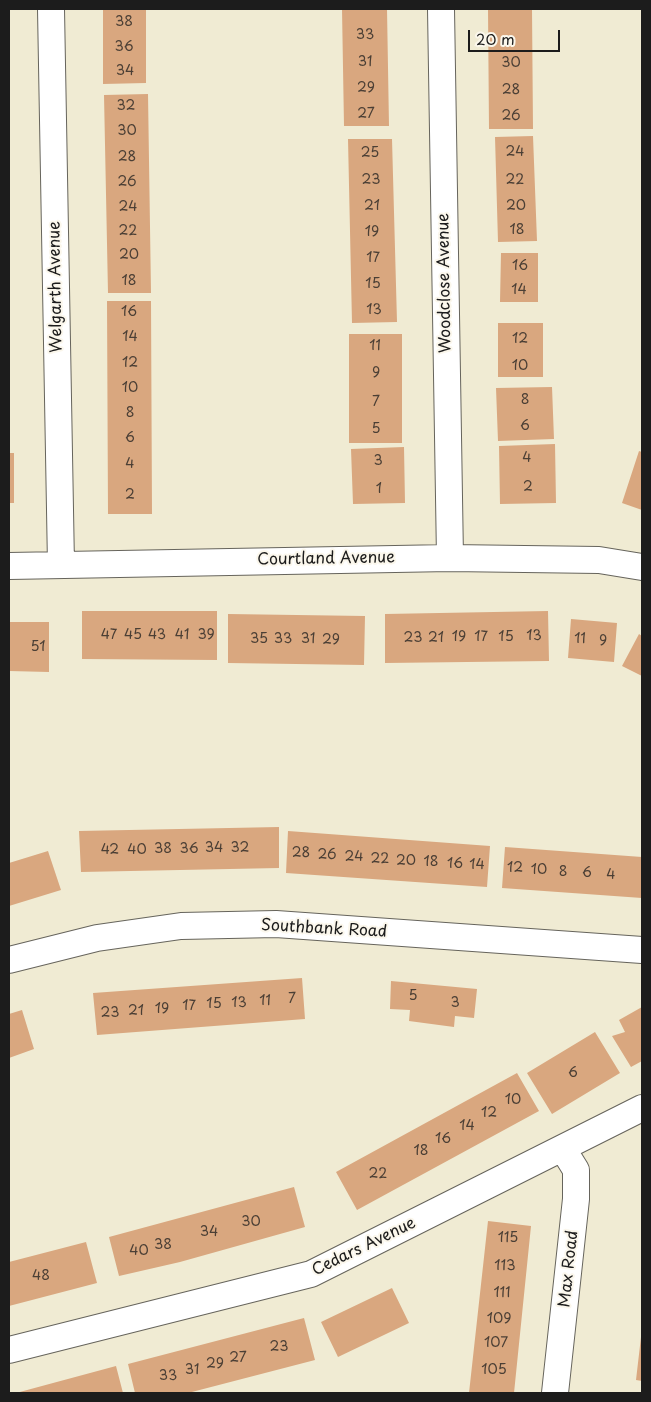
<!DOCTYPE html>
<style>
body{margin:0}
#map{position:relative;width:651px;height:1402px;overflow:hidden;background:#f0ebd3;font-family:"Playpen Sans",sans-serif}
canvas{display:block}
.frame{position:absolute;inset:0;border:10px solid #1c1c1c;pointer-events:none}
.scale{position:absolute;left:468px;top:30px;width:92px;height:22px;box-sizing:border-box;border:2px solid #1c1c1c;border-top:0;padding-left:6px;font-size:15px;line-height:18px;white-space:nowrap;color:#1c1c1c;-webkit-text-stroke:4px #fbf7ec;paint-order:stroke}
</style>
<div id="map">
<canvas width="651" height="1402"></canvas>
<div class="frame"></div>
<div class="scale">20 m</div>
</div>
<script>
const g = document.querySelector('canvas').getContext('2d');
g.lineJoin = 'round';
function fill(path, color) {
  g.fillStyle = color;
  g.fill(path, 'evenodd');
}
function strokePath(path, color, width, dash) {
  g.strokeStyle = color;
  g.lineWidth = width;
  g.lineCap = dash ? 'butt' : 'round';
  g.setLineDash(dash || []);
  g.stroke(path);
}
function write(font, color, halo, rows, align = 'center') {
  g.font = font + ' "Playpen Sans",sans-serif';
  g.lineWidth = 4;
  g.setLineDash([]);
  g.textBaseline = 'middle';
  g.strokeStyle = halo;
  g.fillStyle = color;
  for (const [text, x, y, turn = 0] of rows) {
    g.save();
    g.translate(x, y);
    g.rotate((+turn || 0) * Math.PI / 180);
    g.textAlign = isNaN(turn) ? turn : align;
    if (halo) g.strokeText(text, 0, 0);
    g.fillText(text, 0, 0);
    g.restore();
  }
}
const building = new Path2D(`
 M 103,9 L 146,9 L 146,83 L 103,84 Z
 M 342,9 L 387,9 L 389,126 L 344,126 Z
 M 488,9 L 532,9 L 533,129 L 489,129 Z
 M 148,94 L 151,293 L 108,293 L 104,95 Z
 M 533,136 L 537,241 L 498,242 L 495,137 Z
 M 348,139 L 392,139 L 397,322 L 352,323 Z
 M 501,253 L 538,253 L 538,302 L 500,302 Z
 M 107,301 L 151,301 L 152,514 L 108,514 Z
 M 498,323 L 543,323 L 543,377 L 498,377 Z
 M 349,334 L 402,334 L 402,443 L 349,443 Z
 M 552,387 L 554,439 L 498,441 L 496,388 Z
 M 555,444 L 556,503 L 500,504 L 499,446 Z
 M 404,447 L 405,503 L 353,504 L 351,449 Z
 M 639,451 L 642,452 L 642,510 L 622,503 Z
 M 9,453 L 14,453 L 14,503 L 9,503 Z
 M 82,611 L 217,611 L 217,660 L 82,659 Z
 M 548,611 L 549,661 L 385,663 L 385,614 Z
 M 228,614 L 365,616 L 364,665 L 228,663 Z
 M 571,619 L 617,623 L 614,662 L 568,658 Z
 M 9,622 L 49,622 L 49,672 L 9,671 Z
 M 639,634 L 642,636 L 642,676 L 622,666 Z
 M 279,827 L 279,868 L 81,872 L 79,831 Z
 M 288,831 L 490,846 L 487,887 L 286,873 Z
 M 505,847 L 642,857 L 642,898 L 502,888 Z
 M 48,851 L 61,890 L 9,906 L 9,863 Z
 M 302,978 L 305,1019 L 97,1035 L 93,993 Z
 M 391,981 L 477,989 L 474,1018 L 455,1016 L 454,1027 L 409,1021 L 410,1010 L 390,1009 Z
 M 642,1007 L 642,1061 L 631,1067 L 612,1036 L 625,1032 L 619,1020 Z
 M 22,1010 L 34,1049 L 9,1058 L 9,1014 Z
 M 595,1032 L 620,1073 L 552,1114 L 527,1073 Z
 M 517,1073 L 539,1111 L 357,1210 L 336,1172 Z
 M 294,1187 L 305,1227 L 180,1262 L 119,1276 L 109,1237 Z
 M 488,1221 L 531,1226 L 514,1393 L 469,1393 Z
 M 86,1242 L 97,1283 L 9,1306 L 9,1262 Z
 M 392,1288 L 409,1323 L 338,1357 L 321,1322 Z
 M 304,1318 L 315,1360 L 188,1393 L 135,1393 L 128,1364 Z
 M 641,1337 L 642,1337 L 642,1381 L 636,1380 Z
 M 116,1366 L 123,1393 L 16,1393 Z`);
const minor = new Path2D(`
 M 51,9 L 61,565
 M 441,9 L 450,558
 M 9,566 L 450,558 L 599,560 L 642,567
 M 9,960 L 97,938 L 181,926 L 276,924 L 642,950
 M 9,1350 L 311,1274 L 642,1108
 M 555,1393 L 576,1199 L 576,1170 L 563,1149`);
const numberNames = [
 ["38",124,22],
 ["33",365,35],
 ["36",124,47],
 ["31",365,62],
 ["30",511,63],
 ["34",125,71],
 ["29",366,88],
 ["28",511,90],
 ["32",126,106],
 ["27",366,114],
 ["26",511,116],
 ["30",127,131],
 ["24",515,152],
 ["25",370,153],
 ["28",127,157],
 ["23",371,180],
 ["22",515,180],
 ["26",127,182],
 ["21",372,206],
 ["20",516,206],
 ["24",128,207],
 ["18",517,230],
 ["22",128,231],
 ["19",372,232],
 ["20",129,255],
 ["17",373,258],
 ["16",520,266],
 ["18",129,281],
 ["15",373,284],
 ["14",519,290],
 ["13",374,310],
 ["16",129,312],
 ["14",130,337],
 ["12",520,339],
 ["11",375,346],
 ["12",130,363],
 ["10",520,366],
 ["9",376,373],
 ["10",130,388],
 ["8",525,400],
 ["7",376,402],
 ["8",130,413],
 ["6",525,426],
 ["5",376,429],
 ["6",130,438],
 ["4",527,458],
 ["3",378,461],
 ["4",130,464],
 ["2",528,487],
 ["1",379,489],
 ["2",130,495],
 ["47",109,635],
 ["45",133,635],
 ["43",157,635],
 ["41",182,635],
 ["39",206,635],
 ["13",534,636],
 ["19",459,637],
 ["17",481,637],
 ["15",506,637],
 ["23",413,638],
 ["21",436,638],
 ["35",259,639],
 ["33",283,639],
 ["31",308,639],
 ["11",580,639],
 ["29",331,640],
 ["9",603,641],
 ["51",38,647],
 ["34",214,848],
 ["32",240,848],
 ["38",163,849],
 ["36",189,849],
 ["42",110,850],
 ["40",137,850],
 ["28",301,853],
 ["26",327,855],
 ["24",354,857],
 ["22",380,859],
 ["20",406,861],
 ["18",431,862],
 ["16",455,864],
 ["14",477,865],
 ["12",515,868],
 ["10",539,870],
 ["8",563,872],
 ["6",587,873],
 ["4",611,875],
 ["5",413,996],
 ["7",292,999],
 ["11",265,1001],
 ["13",239,1003],
 ["3",455,1003],
 ["15",214,1004],
 ["17",189,1006],
 ["19",162,1009],
 ["21",136,1011],
 ["23",110,1013],
 ["6",573,1073],
 ["10",513,1100],
 ["12",489,1113],
 ["14",467,1126],
 ["16",443,1139],
 ["18",421,1151],
 ["22",378,1174],
 ["30",251,1222],
 ["34",209,1232],
 ["115",508,1238],
 ["38",163,1245],
 ["40",139,1251],
 ["113",505,1266],
 ["48",41,1276],
 ["111",502,1293],
 ["109",499,1319],
 ["107",496,1343],
 ["23",279,1347],
 ["27",238,1358],
 ["29",215,1364],
 ["31",192,1370],
 ["105",494,1370],
 ["33",168,1376]
];
const streetNames = [
 ["Woodclose Avenue",445,283,-91],
 ["Welgarth Avenue",56,287,-91],
 ["Courtland Avenue",326,559,-1],
 ["Southbank Road",324,929,3],
 ["Cedars Avenue",364,1247,-26],
 ["Max Road",569,1269,-84]
];
fill(building, '#d9a77f');
strokePath(minor, '#66645c', 28);
strokePath(minor, '#fff', 26);
write('14px', '#4b3f35', null, numberNames);
write('16px', '#1c1c1c', '#fbf7ec', streetNames);
</script>
